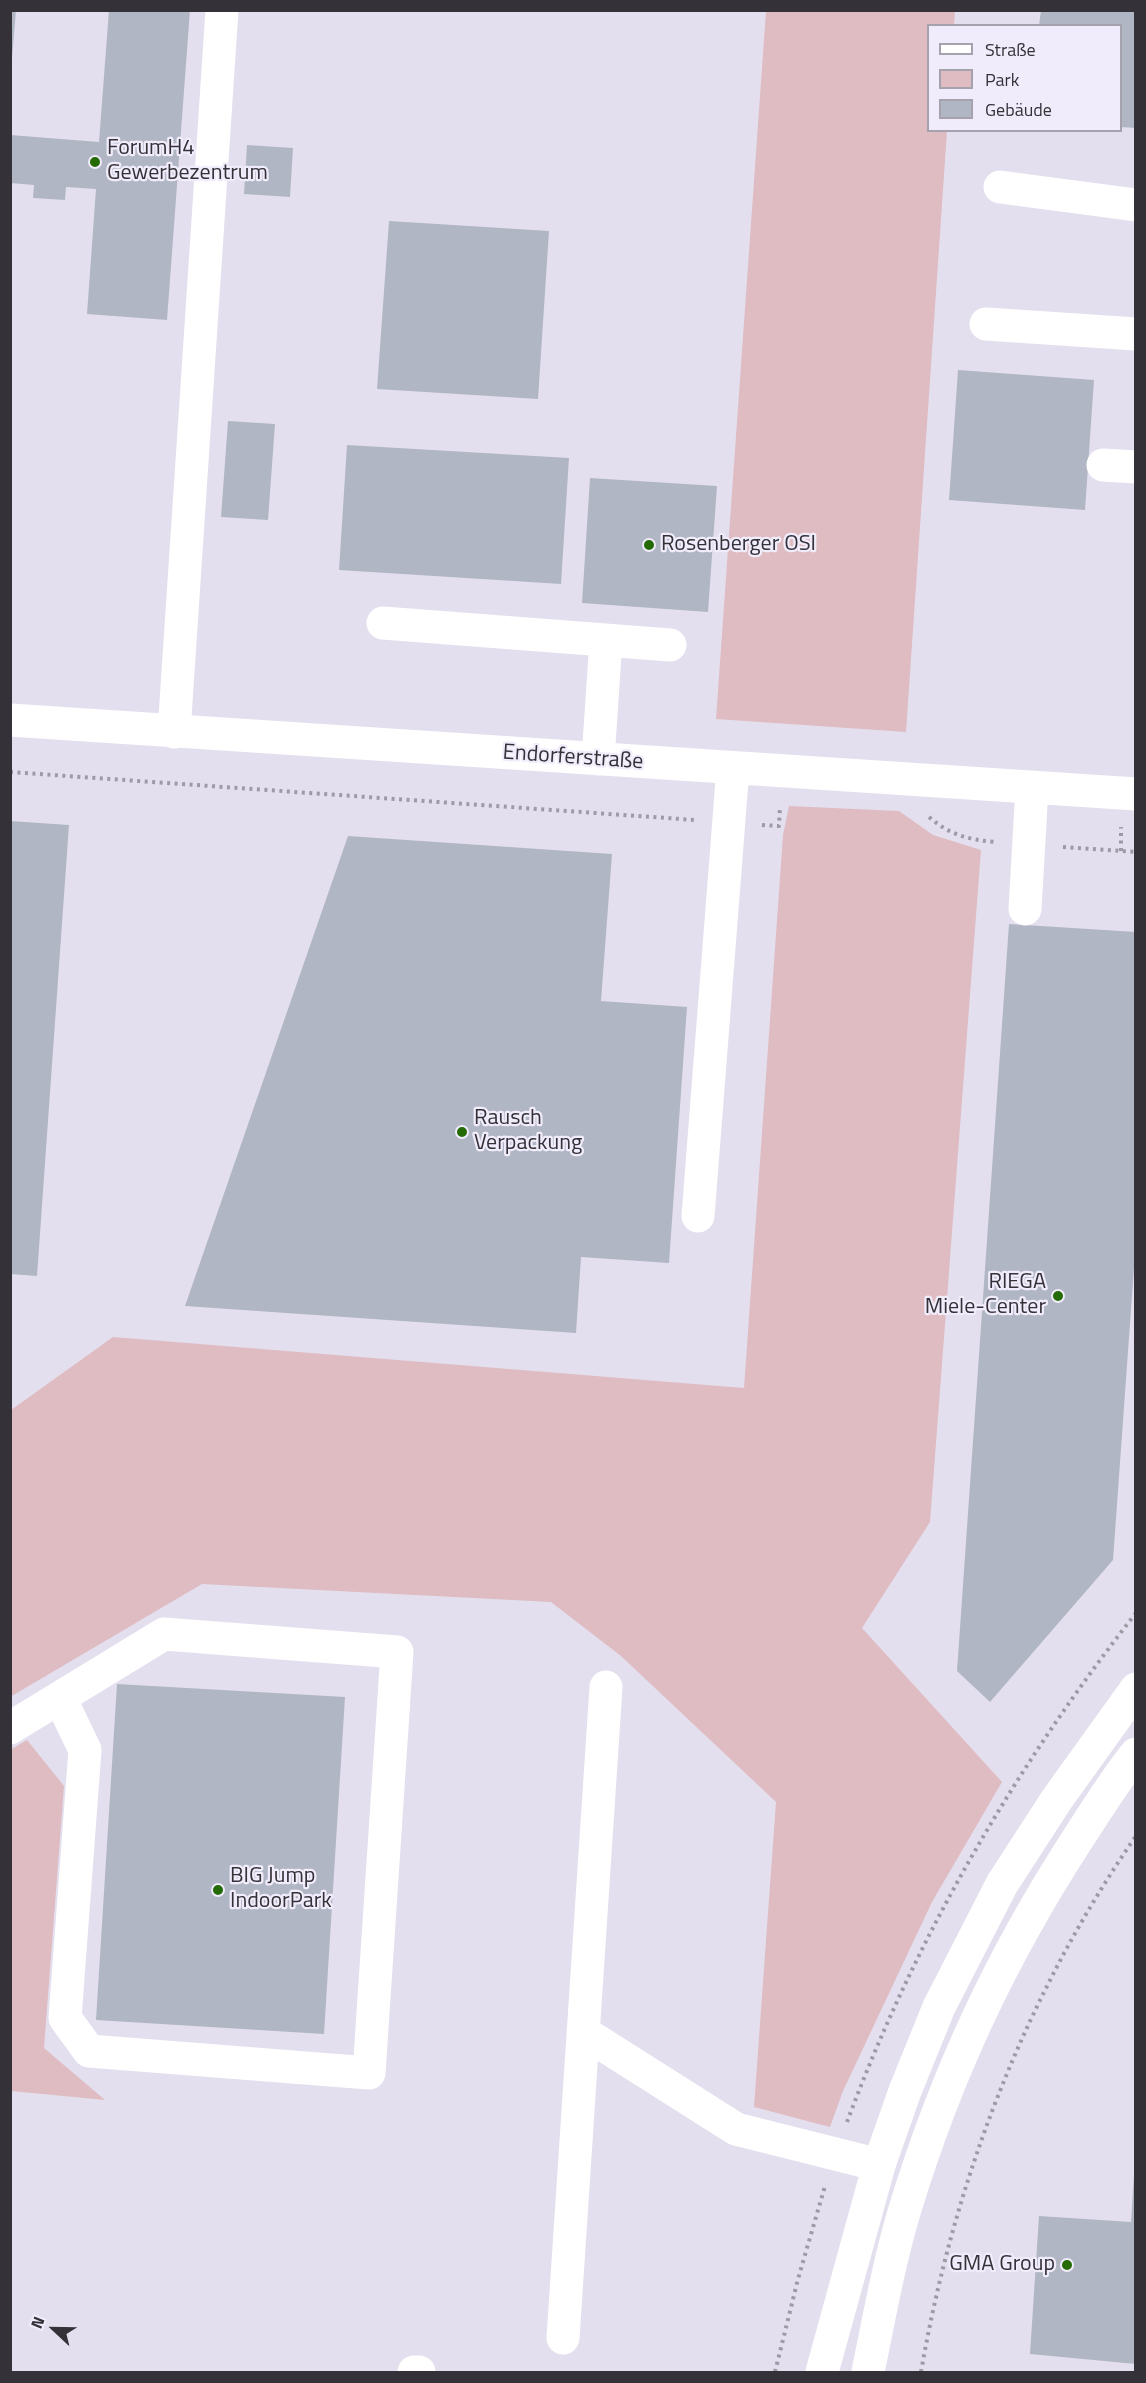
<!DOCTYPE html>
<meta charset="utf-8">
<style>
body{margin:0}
#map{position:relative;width:1146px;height:2383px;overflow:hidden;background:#e4dfee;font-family:"Titillium Web",sans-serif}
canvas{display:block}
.frame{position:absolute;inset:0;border:12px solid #343238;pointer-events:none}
.legend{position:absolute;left:927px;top:24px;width:195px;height:108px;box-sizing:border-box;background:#f1ecfb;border:2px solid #a5a2ad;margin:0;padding:8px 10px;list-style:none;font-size:18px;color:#343238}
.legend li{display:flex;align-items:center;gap:12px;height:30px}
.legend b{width:30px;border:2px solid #a5a2ad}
.north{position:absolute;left:24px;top:2299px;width:60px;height:60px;-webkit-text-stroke:4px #f1ecfb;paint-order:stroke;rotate:292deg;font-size:16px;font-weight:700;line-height:24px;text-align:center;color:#343238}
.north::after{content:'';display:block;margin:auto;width:21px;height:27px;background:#343238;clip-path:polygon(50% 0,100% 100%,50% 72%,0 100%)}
</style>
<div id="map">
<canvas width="1146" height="2383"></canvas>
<div class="frame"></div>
<ul class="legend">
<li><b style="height:8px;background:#fff"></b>Straße</li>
<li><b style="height:16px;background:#debcc2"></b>Park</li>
<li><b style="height:16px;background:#b1b6c4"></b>Gebäude</li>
</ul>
<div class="north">N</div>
</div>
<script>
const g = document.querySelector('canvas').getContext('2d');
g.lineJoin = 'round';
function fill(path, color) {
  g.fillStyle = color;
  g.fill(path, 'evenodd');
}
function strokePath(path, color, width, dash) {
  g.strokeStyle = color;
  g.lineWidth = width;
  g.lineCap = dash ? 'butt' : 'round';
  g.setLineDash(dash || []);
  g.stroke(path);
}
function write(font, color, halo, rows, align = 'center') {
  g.font = font + ' "Titillium Web",sans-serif';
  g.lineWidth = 4.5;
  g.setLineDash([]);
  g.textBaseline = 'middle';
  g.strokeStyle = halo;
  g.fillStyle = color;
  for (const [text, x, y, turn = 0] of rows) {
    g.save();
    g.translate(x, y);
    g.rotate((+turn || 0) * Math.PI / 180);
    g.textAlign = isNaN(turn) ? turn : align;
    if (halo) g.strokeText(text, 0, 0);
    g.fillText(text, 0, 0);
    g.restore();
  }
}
const green = new Path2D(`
 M 766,11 L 955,11 L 954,25 L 928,26 L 928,130 L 947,131 L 906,732 L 716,719 Z
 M 789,806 L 899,811 L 933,835 L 981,850 L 930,1522 L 862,1628 L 1002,1782 L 932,1902 L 843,2091 L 830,2127 L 754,2107 L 776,1802 L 621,1656 L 551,1602 L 202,1584 L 10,1697 L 11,1410 L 113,1337 L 744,1388 L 783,835 Z
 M 27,1740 L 64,1786 L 44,2048 L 105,2100 L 11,2091 L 10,1750 Z`);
const building = new Path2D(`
 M 10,10 L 16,10 L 12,58 L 10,58 Z
 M 109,10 L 190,10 L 167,320 L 87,314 L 96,189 L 66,187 L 65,200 L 33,198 L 34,185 L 10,183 L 10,135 L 99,142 Z
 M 1041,10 L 1136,10 L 1136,128 L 1120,127 L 1120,26 L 1039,26 Z
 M 247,145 L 293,148 L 290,197 L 244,194 Z
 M 389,221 L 549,231 L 538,399 L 377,389 Z
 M 958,370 L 1094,380 L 1085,510 L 949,500 Z
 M 228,421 L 275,424 L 268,520 L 221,517 Z
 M 347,445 L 569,458 L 561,584 L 339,570 Z
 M 590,478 L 717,486 L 708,612 L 582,603 Z
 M 10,821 L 69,825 L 37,1276 L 10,1274 Z
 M 348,836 L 612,854 L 601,1001 L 687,1007 L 669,1263 L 581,1257 L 576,1333 L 185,1306 Z
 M 1009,924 L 1136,932 L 1136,1240 L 1113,1560 L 990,1702 L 957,1671 Z
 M 117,1684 L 345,1697 L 324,2034 L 96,2020 Z
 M 1134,2174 L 1136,2364 L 1030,2354 L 1039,2216 L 1131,2222 Z`);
const path = new Path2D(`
 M 10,772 L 695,820
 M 929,817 C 950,835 969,840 996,842
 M 762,825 L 779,826 L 780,806
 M 1063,847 L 1136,852
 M 1121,851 L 1121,827
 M 847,2122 C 915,1939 1015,1767 1136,1613
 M 775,2372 L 798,2279 L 825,2186
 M 921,2372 C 954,2182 1025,1996 1136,1836`);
const minor = new Path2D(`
 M 1000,187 L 1136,205
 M 986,324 L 1136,334
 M 1103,465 L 1136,467
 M 383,623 L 670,645
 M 10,720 L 1136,794
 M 174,732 L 222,10
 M 598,759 L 606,640
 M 1025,909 L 1032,788
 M 698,1216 L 733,768
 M 10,1728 L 164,1634 L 397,1652 L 369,2073 L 89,2051 L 65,2018 L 85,1750 L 60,1698
 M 583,2032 L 736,2129 L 879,2165
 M 563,2338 L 606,1687
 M 414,2372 L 419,2372`);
const major = new Path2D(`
 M 822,2372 L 879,2165 L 905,2091 L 939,2007 L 1002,1884 L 1057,1799 L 1136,1689
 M 868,2372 C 879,2318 889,2262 905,2209 C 946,2075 1001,1957 1077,1840 C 1096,1811 1114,1781 1136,1754`);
const markers = [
 [95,162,6,"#246b05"],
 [649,545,6,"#246b05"],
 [462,1132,6,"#246b05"],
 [1058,1296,6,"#246b05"],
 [218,1890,6,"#246b05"],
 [1067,2265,6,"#246b05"]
];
const poiNames = [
 ["ForumH4",107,149],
 ["Gewerbezentrum",107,174],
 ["Rosenberger OSI",661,545],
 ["Rausch",474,1119],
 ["Verpackung",474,1144],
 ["RIEGA",1046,1283,"right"],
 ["Miele-Center",1046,1308,"right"],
 ["BIG Jump",230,1877],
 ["IndoorPark",230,1902],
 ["GMA Group",1055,2265,"right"]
];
const streetNames = [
 ["Endorferstraße",573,758,4]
];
fill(green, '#debcc2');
fill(building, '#b1b6c4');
strokePath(path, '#9e9aa5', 4, [3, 4.5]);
strokePath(minor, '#fff', 33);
strokePath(major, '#fff', 33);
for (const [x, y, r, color] of markers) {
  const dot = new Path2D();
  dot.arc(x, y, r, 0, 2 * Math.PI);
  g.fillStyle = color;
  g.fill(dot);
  strokePath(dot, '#f1ecfb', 2);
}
write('22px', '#343238', '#f1ecfb', poiNames, 'left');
write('22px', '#343238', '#f1ecfb', streetNames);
</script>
